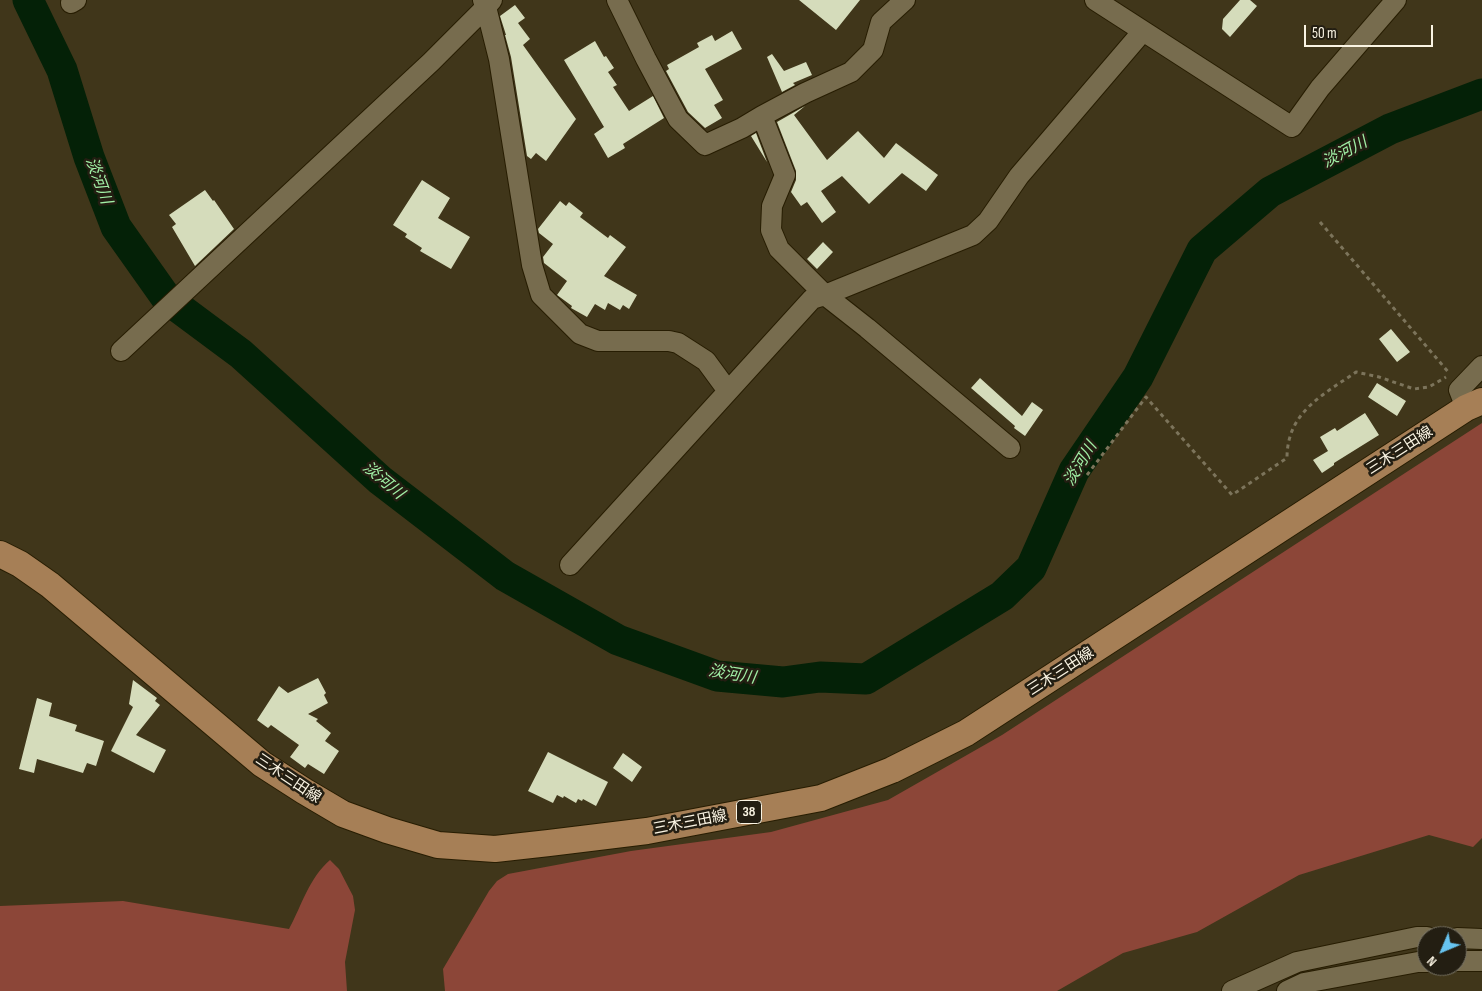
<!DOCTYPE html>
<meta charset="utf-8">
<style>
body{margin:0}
#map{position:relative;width:1482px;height:991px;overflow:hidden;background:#40361a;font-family:"Sofia Sans Condensed",sans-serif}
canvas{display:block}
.north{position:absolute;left:1417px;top:926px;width:50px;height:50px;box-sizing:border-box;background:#231e12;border:1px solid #797466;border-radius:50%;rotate:225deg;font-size:14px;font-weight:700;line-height:20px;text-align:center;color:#faf4e3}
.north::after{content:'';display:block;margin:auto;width:18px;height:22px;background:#67c4f0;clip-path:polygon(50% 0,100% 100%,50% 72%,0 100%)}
.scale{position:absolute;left:1304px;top:25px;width:129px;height:22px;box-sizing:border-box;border:2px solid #faf4e3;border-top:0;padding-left:6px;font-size:15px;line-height:18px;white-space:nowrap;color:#faf4e3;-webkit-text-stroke:4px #231e12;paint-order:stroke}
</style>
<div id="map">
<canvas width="1482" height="991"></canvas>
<div class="north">N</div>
<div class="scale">50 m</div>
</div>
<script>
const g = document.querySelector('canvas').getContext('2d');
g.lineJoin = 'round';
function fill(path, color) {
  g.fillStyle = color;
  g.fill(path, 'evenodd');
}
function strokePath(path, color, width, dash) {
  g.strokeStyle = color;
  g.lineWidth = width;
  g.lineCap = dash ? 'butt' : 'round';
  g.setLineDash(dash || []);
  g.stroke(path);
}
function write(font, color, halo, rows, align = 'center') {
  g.font = font + ' "Sofia Sans Condensed","Noto Sans JP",sans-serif';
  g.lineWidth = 5;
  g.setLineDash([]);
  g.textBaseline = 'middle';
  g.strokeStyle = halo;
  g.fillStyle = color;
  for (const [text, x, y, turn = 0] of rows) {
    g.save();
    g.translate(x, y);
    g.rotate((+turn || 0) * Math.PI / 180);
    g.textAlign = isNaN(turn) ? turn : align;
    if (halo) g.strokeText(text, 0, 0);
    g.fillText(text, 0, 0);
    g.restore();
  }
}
const forest = new Path2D(`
 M 1482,423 L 1482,838 L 1473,847 L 1429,835 L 1299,875 L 1197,932 L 1123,953 L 1057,991 L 445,991 L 443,969 L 489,891 L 497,881 L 508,874 L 631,851 L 771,832 L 888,800 L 1002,735 Z
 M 330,860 L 339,869 L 353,896 L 355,910 L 345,962 L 347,991 L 0,991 L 0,906 L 123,901 L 289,929 C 302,905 309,878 330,860 Z`);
const river = new Path2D(`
 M 28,0 L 62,70 L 89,157 L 116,227 L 167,299 L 241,354 L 380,480 L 505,576 L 618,640 L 717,676 L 783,682 L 820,677 L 866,679 L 1002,596 L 1031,568 L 1074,471 L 1138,377 L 1202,250 L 1270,192 L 1390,129 L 1482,94`);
const building = new Path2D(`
 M 799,0 L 860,0 L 836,30 Z
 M 1240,0 L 1250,0 L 1257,6 L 1230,37 L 1222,29 L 1223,19 Z
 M 515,5 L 525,18 L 518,23 L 530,39 L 523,45 L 576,119 L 546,161 L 536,153 L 531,159 L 527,156 L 511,57 L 505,35 L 506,35 L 500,16 Z
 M 732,31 L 742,49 L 705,69 L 723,100 L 714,105 L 722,118 L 705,128 L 688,112 L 666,71 L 669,69 L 667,65 L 699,47 L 697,43 L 712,35 L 715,41 Z
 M 595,41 L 604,57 L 606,56 L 614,68 L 608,72 L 617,85 L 613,87 L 629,111 L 653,96 L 664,118 L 623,144 L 625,148 L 608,158 L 594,134 L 604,127 L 564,60 Z
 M 772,54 L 784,71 L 806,62 L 812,75 L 793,83 L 795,85 L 782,92 L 767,57 Z
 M 805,106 L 794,115 L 827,160 L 858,131 L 884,158 L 896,143 L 938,175 L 926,191 L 902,173 L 869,204 L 842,176 L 821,191 L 836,212 L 822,223 L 807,202 L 801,206 L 791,192 L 796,180 L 796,171 L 777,122 Z
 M 756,133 L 767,162 L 751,136 Z
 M 422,180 L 450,198 L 438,218 L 470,237 L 451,269 L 420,251 L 422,248 L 405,237 L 407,234 L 393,225 Z
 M 205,190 L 213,201 L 214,200 L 234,229 L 195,266 L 172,227 L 176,224 L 169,215 Z
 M 560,201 L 566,206 L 569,202 L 583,213 L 580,217 L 608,238 L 610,235 L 626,247 L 604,276 L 637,295 L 629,309 L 623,305 L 620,310 L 608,303 L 605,310 L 595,304 L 587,317 L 571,308 L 572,306 L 557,295 L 567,281 L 544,263 L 543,257 L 553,244 L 539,233 L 538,229 Z
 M 823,242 L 833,252 L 817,269 L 807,259 Z
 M 1391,329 L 1410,352 L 1397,362 L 1379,339 Z
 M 980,378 L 1022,416 L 1032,402 L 1043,410 L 1025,436 L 1014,428 L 1015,426 L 971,388 Z
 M 1377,383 L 1406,401 L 1397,416 L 1368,397 Z
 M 1365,413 L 1379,435 L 1334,463 L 1334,465 L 1322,473 L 1313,460 L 1328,451 L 1320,437 L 1335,428 L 1337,431 Z
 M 318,678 L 326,693 L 324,695 L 328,703 L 308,714 L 318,719 L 316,721 L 331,733 L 325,741 L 339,751 L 324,774 L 308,764 L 305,768 L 290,757 L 299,745 L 271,725 L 268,728 L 257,720 L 279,686 L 288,693 Z
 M 133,680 L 157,698 L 155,701 L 160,705 L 136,735 L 166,750 L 154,773 L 111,751 L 133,707 L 129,704 Z
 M 37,698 L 52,703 L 49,716 L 77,725 L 75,731 L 104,741 L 96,766 L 87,763 L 83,773 L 37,759 L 34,773 L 19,769 Z
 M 548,752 L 608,782 L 596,806 L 583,799 L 582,801 L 578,799 L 576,803 L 564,796 L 563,798 L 557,795 L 553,803 L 528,791 Z
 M 623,753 L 642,767 L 632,782 L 613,768 Z`);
const path = new Path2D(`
 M 1320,222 L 1450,374
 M 1087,475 L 1146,397 L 1232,495 L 1287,458 C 1287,412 1323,395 1356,372 L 1379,377 L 1414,389 L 1429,387 L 1446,377`);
const minor = new Path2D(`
 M 483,0 L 486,7 L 499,59 L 532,265 L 541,295 L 580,334 L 598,341 L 669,341 L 678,343 L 706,361 L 728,391
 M 617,0 L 646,59 L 678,119 L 705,145 L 742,128 L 762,116 L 805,93 L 851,72 L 873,50 L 881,22 L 905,0
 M 1095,0 L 1292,127 L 1320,88 L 1396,0
 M 71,3 L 76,0
 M 762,116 L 785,175 L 772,206 L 771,230 L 779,249 L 825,295 L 867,328 L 1010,448
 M 121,351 L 431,62 L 486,7 L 492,0
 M 1466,408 L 1459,390 L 1482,366
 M 570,565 L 812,299 L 825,295 L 973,235 L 988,221 L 1019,176 L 1143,31
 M 1457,938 L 1482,939
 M 1457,961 L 1482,961
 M 1232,991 L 1297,962 L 1417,937 L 1427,937
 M 1287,991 L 1304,983 L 1418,962 L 1427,962`);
const major = new Path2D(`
 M 0,554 L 20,564 L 50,585 L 262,764 L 304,791 L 343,814 L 387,830 L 438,845 L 495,849 L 549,843 L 647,831 L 821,798 L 892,770 L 966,733 L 1466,408 L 1482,401`);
const shields = [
 [749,812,25]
];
const shieldNames = [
 ["38",749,812]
];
const streetNames = [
 ["三木三田線",1400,451,-33],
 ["三木三田線",1061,672,-33],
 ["三木三田線",288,779,34],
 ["三木三田線",690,823,-11]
];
const waterNames = [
 ["淡河川",1345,153,-28],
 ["淡河川",98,181,70],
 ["淡河川",1081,464,-59],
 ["淡河川",383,481,40],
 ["淡河川",732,675,9]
];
fill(forest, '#8c4638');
strokePath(river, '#042107', 31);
fill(building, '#d5dcbb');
strokePath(minor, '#271d02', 22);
strokePath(major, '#271d02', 28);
strokePath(path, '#7c745b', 3, [4, 4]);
strokePath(minor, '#776c4e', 20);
strokePath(major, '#a67f56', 26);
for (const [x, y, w] of shields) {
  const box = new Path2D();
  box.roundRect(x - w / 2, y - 11.5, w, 23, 4);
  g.fillStyle = '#231e12';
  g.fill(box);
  strokePath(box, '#faf4e3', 1);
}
write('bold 14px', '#faf4e3', null, shieldNames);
write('15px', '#faf4e3', '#231e12', streetNames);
write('italic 16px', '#a1f0a6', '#231e12', waterNames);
</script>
